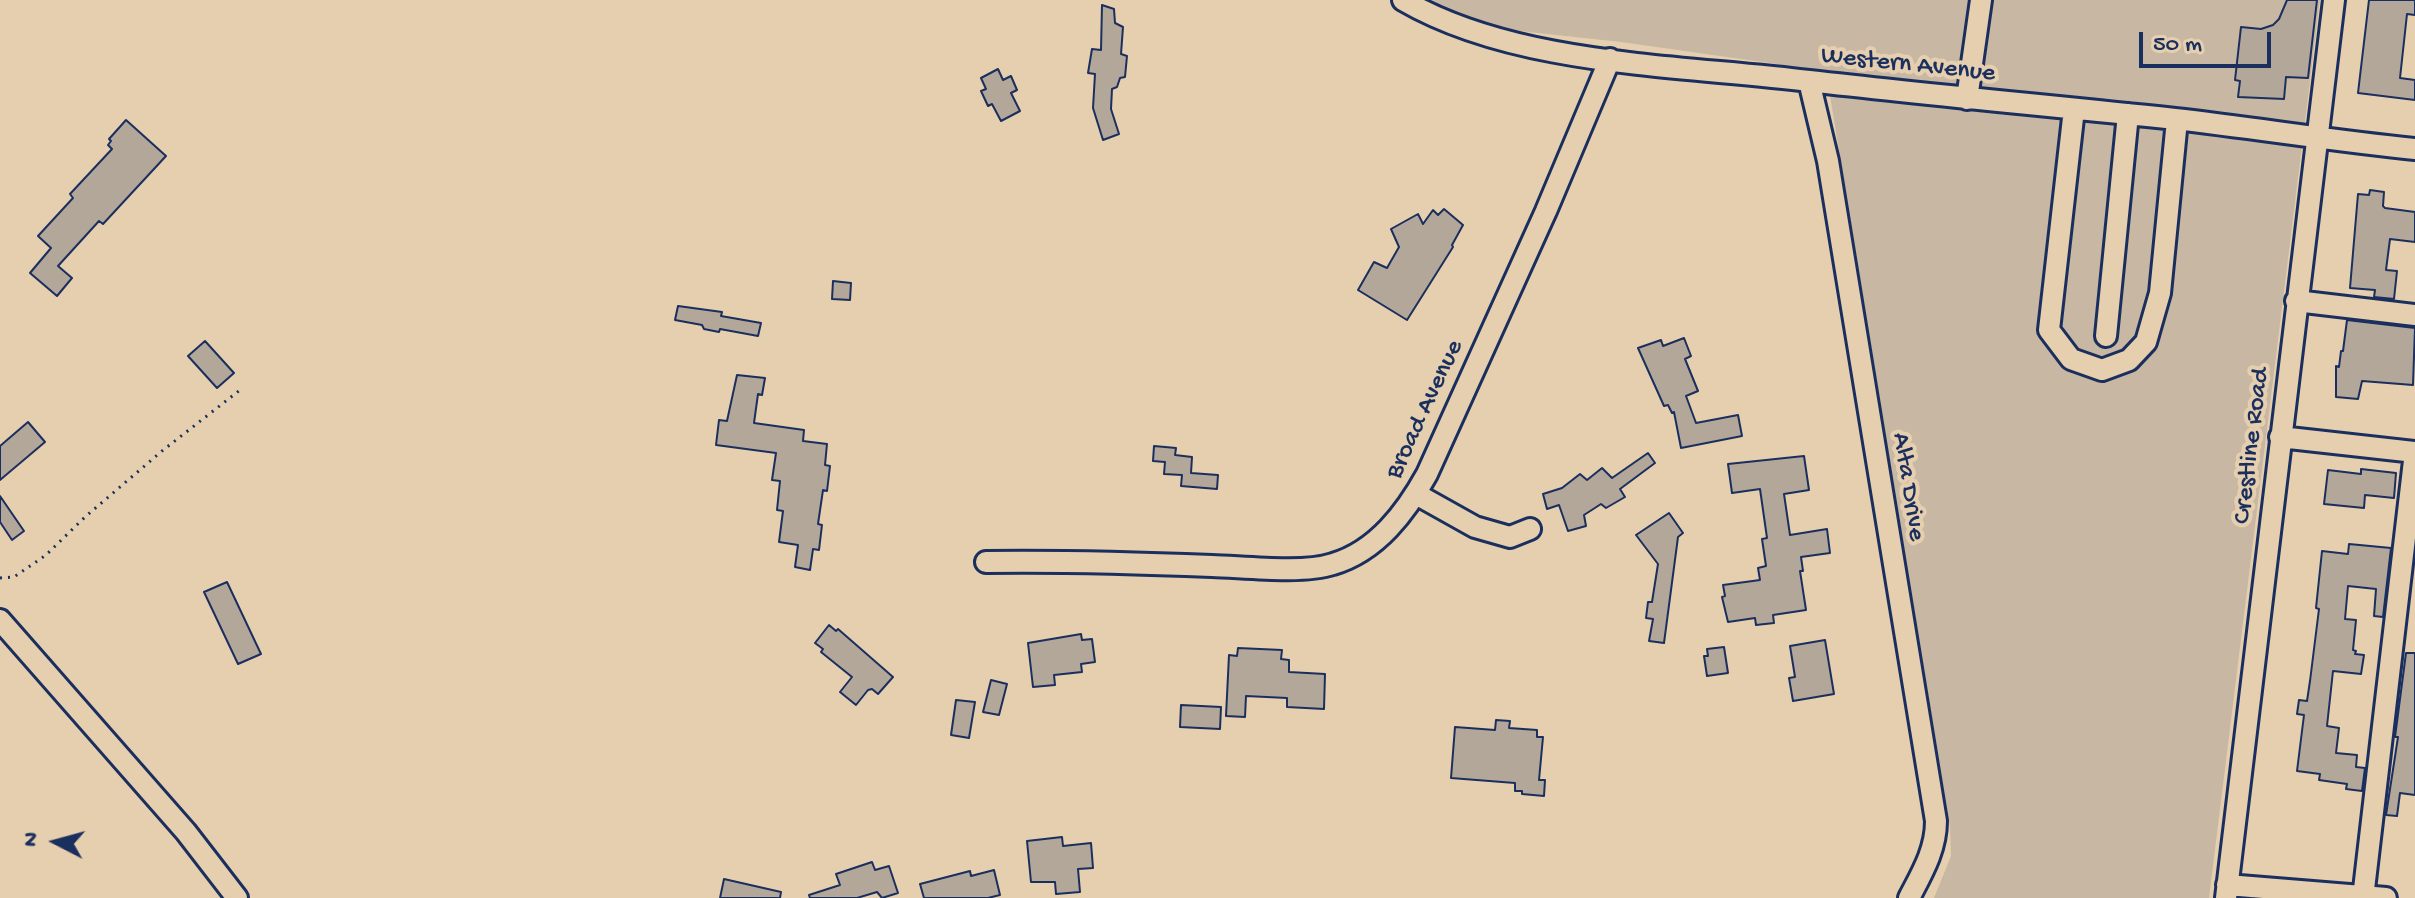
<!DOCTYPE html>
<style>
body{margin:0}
#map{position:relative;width:2415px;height:898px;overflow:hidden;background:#e5cfae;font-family:"Gochi Hand",sans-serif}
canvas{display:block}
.north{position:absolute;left:16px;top:802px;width:80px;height:80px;-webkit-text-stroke:6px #e5cfae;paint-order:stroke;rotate:276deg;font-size:22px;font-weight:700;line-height:32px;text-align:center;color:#1b2f5e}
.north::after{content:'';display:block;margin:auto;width:28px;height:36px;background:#1b2f5e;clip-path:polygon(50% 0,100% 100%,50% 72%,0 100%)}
.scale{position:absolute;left:2139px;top:32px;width:132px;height:36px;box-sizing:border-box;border:4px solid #1b2f5e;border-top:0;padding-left:10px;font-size:24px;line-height:28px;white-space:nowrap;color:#1b2f5e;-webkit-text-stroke:6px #e5cfae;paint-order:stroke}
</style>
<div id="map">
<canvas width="2415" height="898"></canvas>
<div class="north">N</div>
<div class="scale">50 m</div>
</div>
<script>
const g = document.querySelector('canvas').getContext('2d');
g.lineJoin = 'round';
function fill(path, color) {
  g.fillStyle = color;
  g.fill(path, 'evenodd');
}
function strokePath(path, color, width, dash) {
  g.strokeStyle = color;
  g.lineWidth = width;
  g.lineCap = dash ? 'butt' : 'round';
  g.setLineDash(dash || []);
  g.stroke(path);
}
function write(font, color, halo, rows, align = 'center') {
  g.font = font + ' "Gochi Hand",sans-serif';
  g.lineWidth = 8;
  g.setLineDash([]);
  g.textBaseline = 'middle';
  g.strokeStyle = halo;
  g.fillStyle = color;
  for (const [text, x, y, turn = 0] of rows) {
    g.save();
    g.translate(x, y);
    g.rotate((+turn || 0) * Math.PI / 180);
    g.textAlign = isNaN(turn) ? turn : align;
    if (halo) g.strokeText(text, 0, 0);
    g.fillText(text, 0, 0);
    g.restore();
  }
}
const green = new Path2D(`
 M 1425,0 L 2320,0 L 2209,898 L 1934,898 L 1951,856 L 1950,827 L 1826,71 L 1621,42 L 1501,29 Z`);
const building = new Path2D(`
 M 2287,0 L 2317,0 L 2308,78 L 2286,77 L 2284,99 L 2238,97 L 2240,81 L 2235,80 L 2241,27 L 2261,29 L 2273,25 L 2279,19 Z
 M 2369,0 L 2415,0 L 2415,15 L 2407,14 L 2400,78 L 2415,80 L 2415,100 L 2358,93 Z
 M 1102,5 L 1114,9 L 1115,23 L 1123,27 L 1121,54 L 1127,56 L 1125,77 L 1120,78 L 1117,87 L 1112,89 L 1111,109 L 1119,134 L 1103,140 L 1093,108 L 1095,74 L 1088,73 L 1092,49 L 1101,50 Z
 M 998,69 L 1003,80 L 1011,76 L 1017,90 L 1011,93 L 1020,111 L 1001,121 L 992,104 L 988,106 L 981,91 L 986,89 L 981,78 Z
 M 126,120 L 166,156 L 103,224 L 99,221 L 58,266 L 72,278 L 57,296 L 30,273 L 51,248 L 38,236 L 73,198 L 70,194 L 112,149 L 108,145 L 111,141 L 109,139 Z
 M 2370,190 L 2384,192 L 2383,206 L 2385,208 L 2415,212 L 2415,242 L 2390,239 L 2386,270 L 2397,271 L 2394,299 L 2374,297 L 2375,290 L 2350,288 L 2358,194 L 2369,195 Z
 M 1444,209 L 1463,225 L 1452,245 L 1453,247 L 1407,320 L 1358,290 L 1374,262 L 1387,268 L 1399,247 L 1391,229 L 1418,214 L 1423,224 L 1433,210 L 1438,215 Z
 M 833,281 L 851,283 L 850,300 L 832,299 Z
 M 678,306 L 722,312 L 721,316 L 761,323 L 758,336 L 720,329 L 719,332 L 704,329 L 702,325 L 675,320 Z
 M 2347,320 L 2415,328 L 2413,385 L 2362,381 L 2358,399 L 2336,397 L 2336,366 L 2339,367 L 2341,351 L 2343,351 Z
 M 1684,338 L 1691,356 L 1685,359 L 1698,391 L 1686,396 L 1696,423 L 1738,415 L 1742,436 L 1681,448 L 1674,412 L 1672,413 L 1668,405 L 1664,406 L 1638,348 L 1661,340 L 1663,346 Z
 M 205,341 L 234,373 L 217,388 L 188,356 Z
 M 737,375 L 765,378 L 762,395 L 758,394 L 754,423 L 804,430 L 803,441 L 827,444 L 825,465 L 830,466 L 827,491 L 823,490 L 818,524 L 822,525 L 819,550 L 813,549 L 810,570 L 795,567 L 798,545 L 779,542 L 783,511 L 777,510 L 780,481 L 772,480 L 776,453 L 716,445 L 719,420 L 727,421 Z
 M 28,422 L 45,442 L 0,480 L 0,446 Z
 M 1154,446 L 1176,448 L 1175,455 L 1192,457 L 1191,473 L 1218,475 L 1217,489 L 1181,486 L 1182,475 L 1164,474 L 1165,462 L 1153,461 Z
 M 1648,453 L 1655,463 L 1620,489 L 1625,497 L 1606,508 L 1601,504 L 1584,515 L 1586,526 L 1568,531 L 1559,505 L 1547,509 L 1543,494 L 1562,488 L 1580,474 L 1587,480 L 1602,468 L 1612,478 Z
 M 1804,456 L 1809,490 L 1784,494 L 1790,535 L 1827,529 L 1830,553 L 1801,557 L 1803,571 L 1800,571 L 1806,610 L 1773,615 L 1774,623 L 1756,625 L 1755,618 L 1728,622 L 1722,597 L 1725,596 L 1723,585 L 1760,580 L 1758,568 L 1766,566 L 1762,539 L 1767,538 L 1760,489 L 1732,493 L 1728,464 Z
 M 2361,469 L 2396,473 L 2394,498 L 2365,495 L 2364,508 L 2324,504 L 2328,470 L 2361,474 Z
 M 0,496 L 24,531 L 12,540 L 0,522 Z
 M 1669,513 L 1683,533 L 1678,537 L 1664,643 L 1649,641 L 1653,619 L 1646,618 L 1648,602 L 1652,602 L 1658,564 L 1636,535 Z
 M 2349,544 L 2391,548 L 2383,617 L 2374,616 L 2376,589 L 2348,586 L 2345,619 L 2356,620 L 2353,650 L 2356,651 L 2355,654 L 2364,655 L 2361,674 L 2333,671 L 2327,726 L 2339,728 L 2336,753 L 2357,755 L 2356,767 L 2365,768 L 2362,791 L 2346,789 L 2347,784 L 2319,780 L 2320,774 L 2297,771 L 2304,715 L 2297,714 L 2299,700 L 2307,701 L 2310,681 L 2319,609 L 2316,608 L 2322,551 L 2348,554 Z
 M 227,582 L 261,654 L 238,664 L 204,592 Z
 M 829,625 L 836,631 L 838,629 L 893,677 L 878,694 L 872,689 L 868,690 L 856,705 L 840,692 L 852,677 L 821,652 L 823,649 L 815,643 Z
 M 1081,634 L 1082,640 L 1092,639 L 1095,662 L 1081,664 L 1082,672 L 1054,675 L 1055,685 L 1033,687 L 1028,643 Z
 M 1825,640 L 1834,694 L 1793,701 L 1789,678 L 1795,677 L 1790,646 Z
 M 1724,647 L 1728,673 L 1707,676 L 1704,656 L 1708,656 L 1707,649 Z
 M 1238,648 L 1282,650 L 1281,659 L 1289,660 L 1289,672 L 1325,674 L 1324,709 L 1287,707 L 1287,698 L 1246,696 L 1245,717 L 1226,716 L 1229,655 L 1237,656 Z
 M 2406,653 L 2415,653 L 2415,795 L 2400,793 L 2397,816 L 2386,815 L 2398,737 L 2395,737 Z
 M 991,680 L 1007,684 L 999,715 L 983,712 Z
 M 956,700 L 975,702 L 969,738 L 951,735 Z
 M 1181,705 L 1221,707 L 1220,729 L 1180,727 Z
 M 1496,720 L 1510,721 L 1509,728 L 1537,730 L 1537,737 L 1543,737 L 1539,780 L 1545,780 L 1544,796 L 1522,794 L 1522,791 L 1515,791 L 1515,783 L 1451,778 L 1455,727 L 1495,730 Z
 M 1062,837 L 1063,846 L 1091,843 L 1093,868 L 1078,869 L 1080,892 L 1056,894 L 1055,882 L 1031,882 L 1027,841 Z
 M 872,862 L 875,870 L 889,866 L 898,893 L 882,898 L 877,892 L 857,898 L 810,898 L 809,895 L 840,885 L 836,874 Z
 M 994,870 L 1000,895 L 988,898 L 924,898 L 920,884 L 970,871 L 971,876 Z
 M 724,879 L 781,892 L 780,898 L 720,898 Z`);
const path = new Path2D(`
 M 0,578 L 14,577 L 46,555 L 85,517 L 162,451 L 240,390`);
const minor = new Path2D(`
 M 1403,0 C 1516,66 1681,65 1809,81 C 1931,95 2053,106 2175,119 C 2255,128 2335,141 2415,149
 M 1809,81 L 1828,161 L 1936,821 C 1936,850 1922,873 1909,898
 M 1967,99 L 1981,0
 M 2074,109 L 2049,330 L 2071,359 L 2102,370 L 2129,360 L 2146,342 L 2160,293 L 2177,120
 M 2296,301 L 2415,315
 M 2106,336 L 2128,114
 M 2280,437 L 2415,452 L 2363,898
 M 1416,494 L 1475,527 L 1510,537 L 1530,529
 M 986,562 C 1061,561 1136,563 1212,566 C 1245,567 1302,574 1333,564 C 1377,551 1406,512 1427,474 L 1546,211 L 1610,59
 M 0,620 L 186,832 L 237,898
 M 2227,885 L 2386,898
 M 2226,898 L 2334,0`);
const streetNames = [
 ["Western Avenue",1908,66,6],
 ["Broad Avenue",1426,410,-65],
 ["Crestline Road",2253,446,-83],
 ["Alta Drive",1907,487,81]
];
fill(green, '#c8b7a2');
fill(building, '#b3a79a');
strokePath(building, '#1b2f5e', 2);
strokePath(minor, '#1b2f5e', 26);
strokePath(path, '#1b2f5e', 3, [2, 6]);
strokePath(minor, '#e5cfae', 20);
write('26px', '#1b2f5e', '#e5cfae', streetNames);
</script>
